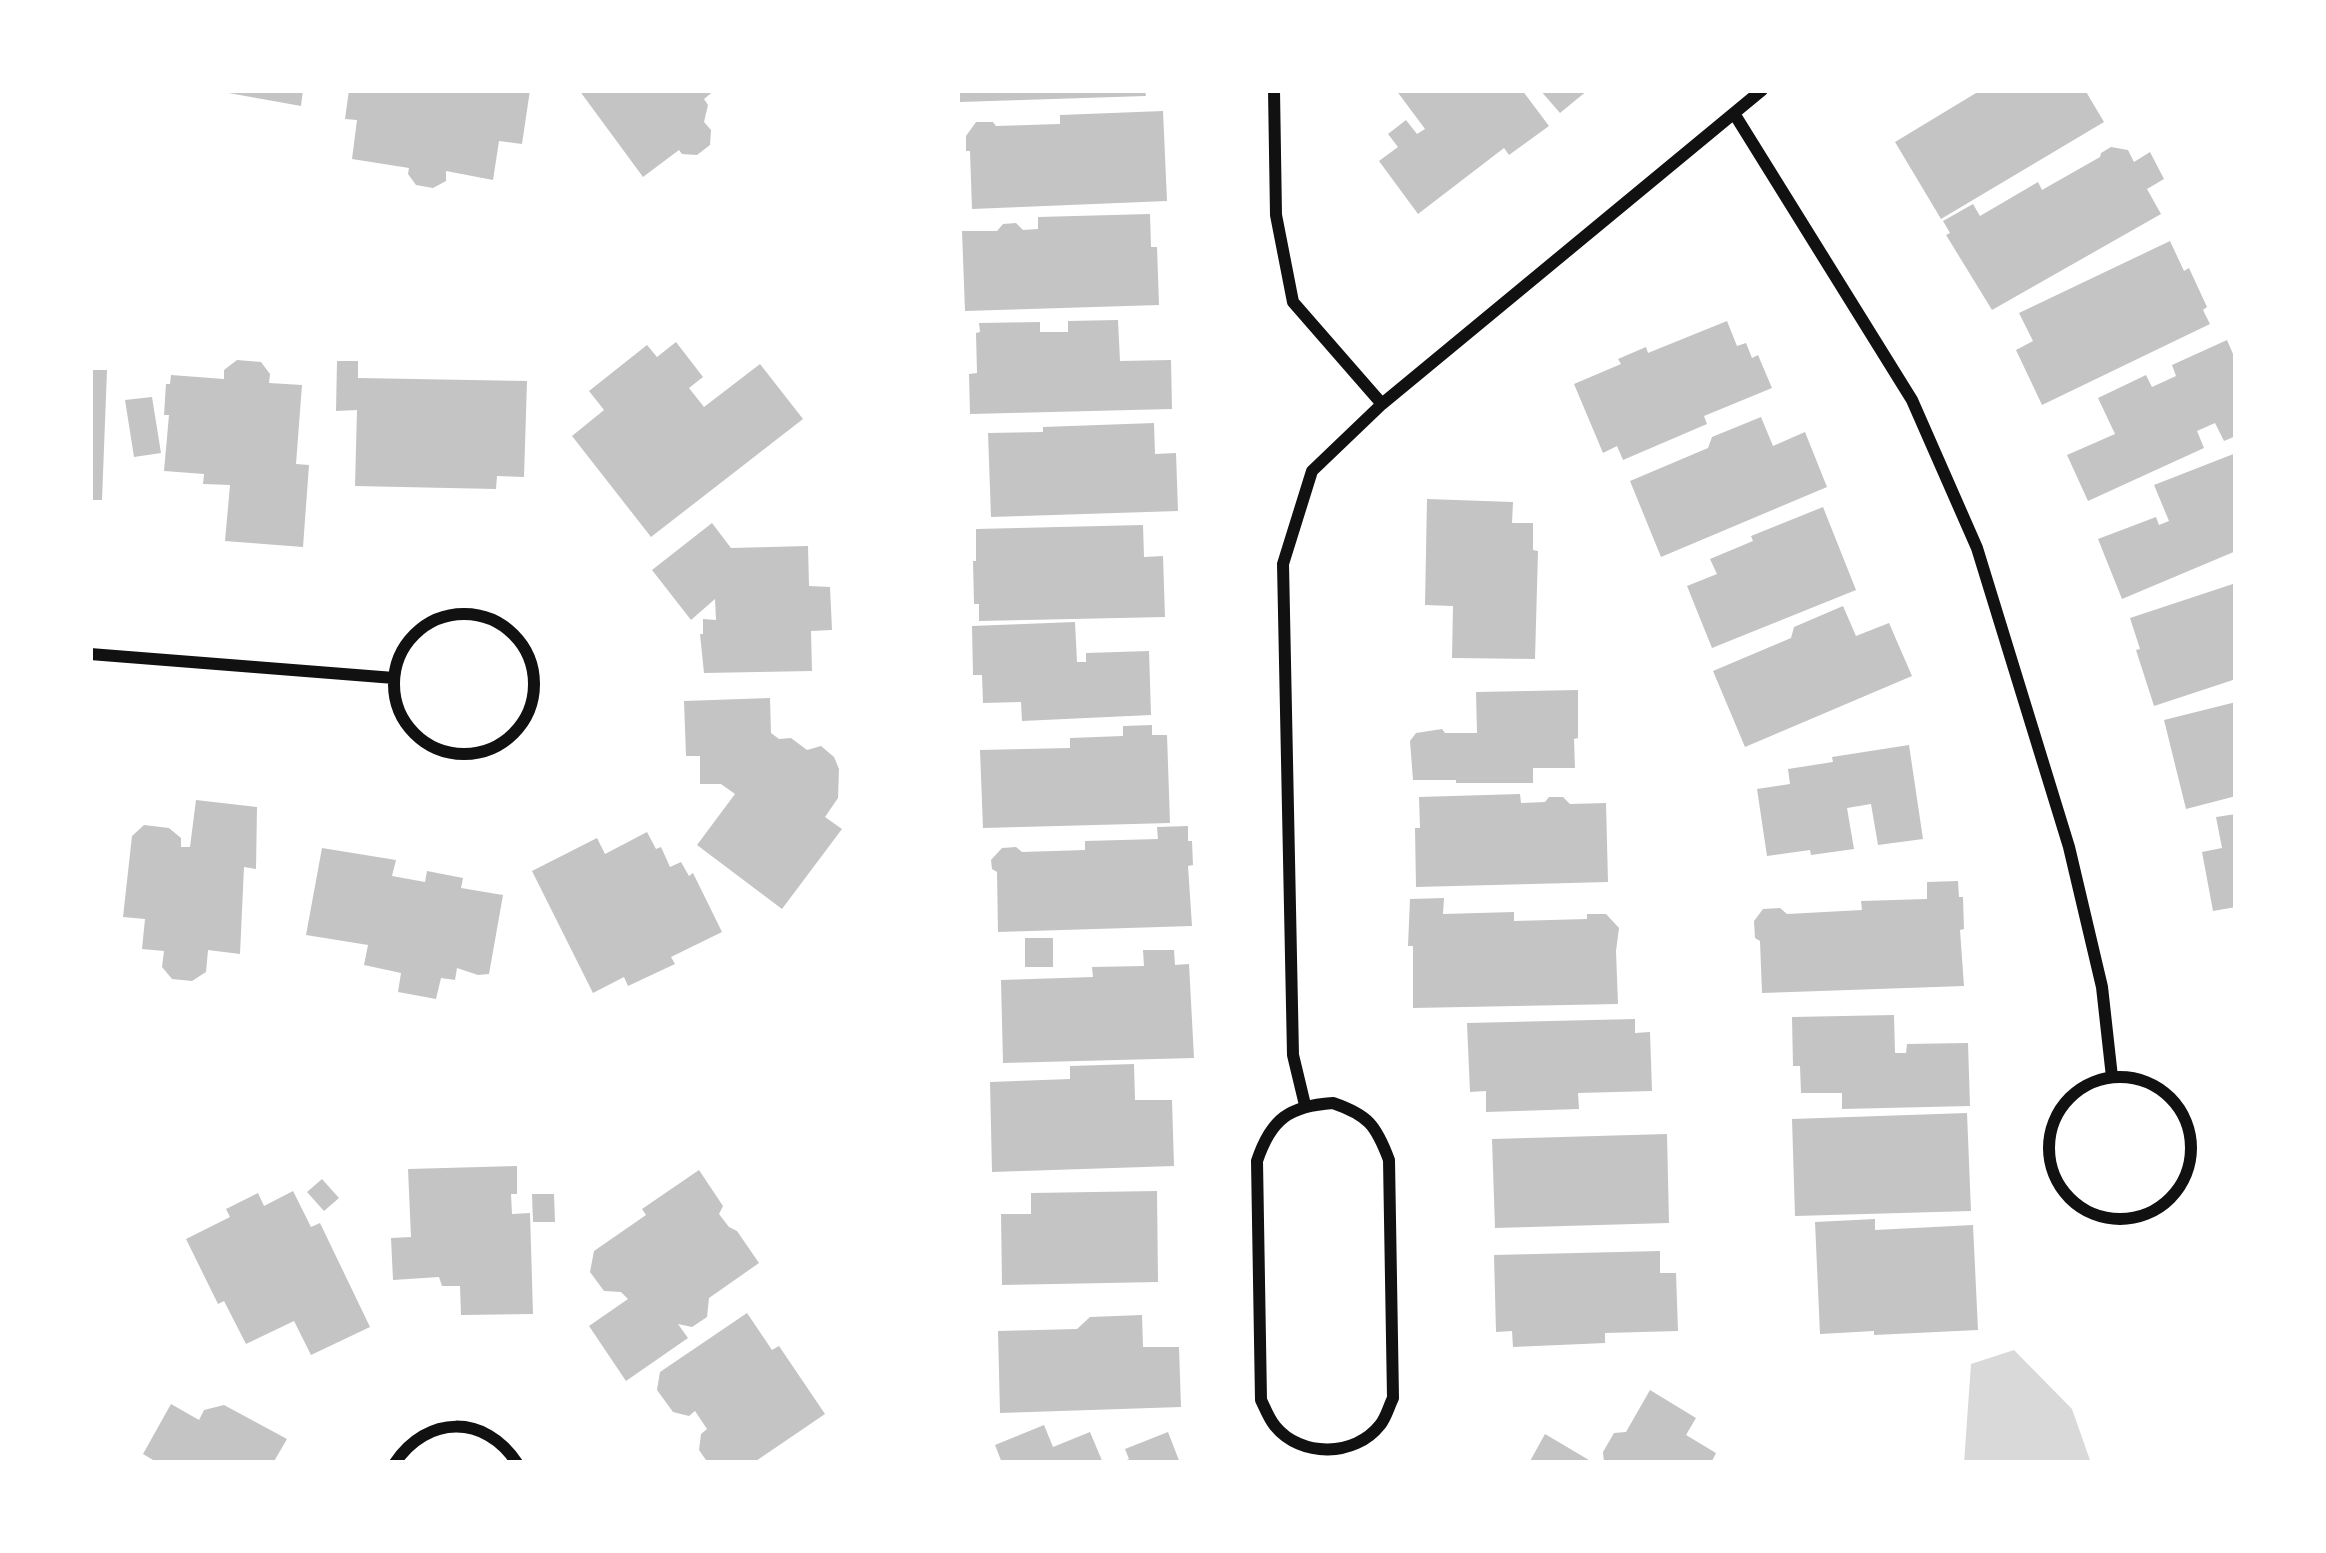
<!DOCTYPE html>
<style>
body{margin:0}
#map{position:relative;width:2326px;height:1553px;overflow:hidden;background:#fff;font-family:Jost,sans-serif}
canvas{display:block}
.frame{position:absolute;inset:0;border:93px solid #fff;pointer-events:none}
</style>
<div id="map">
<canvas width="2326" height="1553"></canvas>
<div class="frame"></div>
</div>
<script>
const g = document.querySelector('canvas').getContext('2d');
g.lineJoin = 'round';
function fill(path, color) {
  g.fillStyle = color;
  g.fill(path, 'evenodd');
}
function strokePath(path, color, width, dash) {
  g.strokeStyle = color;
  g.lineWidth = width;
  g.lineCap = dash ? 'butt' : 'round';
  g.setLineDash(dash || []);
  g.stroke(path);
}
const water = new Path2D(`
 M 2014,1350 L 2072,1409 L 2091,1463 L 1964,1463 L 1971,1364 Z`);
const building = new Path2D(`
 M 223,90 L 303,90 L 301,106 L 223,92 Z
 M 349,90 L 530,90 L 522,144 L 499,141 L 493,180 L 446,171 L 446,181 L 433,188 L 416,185 L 408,174 L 409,168 L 352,159 L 357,120 L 345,119 Z
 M 579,90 L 715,90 L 704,99 L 708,105 L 704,122 L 711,130 L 710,145 L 697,155 L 682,154 L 679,150 L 643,177 Z
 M 960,90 L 1145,90 L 1146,96 L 960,102 Z
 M 1396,90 L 1522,90 L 1549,126 L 1509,155 L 1504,148 L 1418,214 L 1379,161 L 1398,147 L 1388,134 L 1406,120 L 1417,134 L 1425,129 Z
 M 1540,90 L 1588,90 L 1560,113 Z
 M 1981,90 L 1994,90 L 1996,93 L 2002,90 L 2085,90 L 2104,122 L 1941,219 L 1895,142 Z
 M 1163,111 L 1167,201 L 972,209 L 970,151 L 966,151 L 966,136 L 976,122 L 993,122 L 996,126 L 1060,124 L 1060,115 Z
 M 2111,147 L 2128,150 L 2134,162 L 2150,152 L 2164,179 L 2147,189 L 2161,214 L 1992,310 L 1946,235 L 1950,233 L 1943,221 L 1973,204 L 1980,216 L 2038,182 L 2042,190 L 2100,157 L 2101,153 Z
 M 1150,214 L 1151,247 L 1157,247 L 1159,305 L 965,311 L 962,231 L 997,231 L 1003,224 L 1016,223 L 1023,230 L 1038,229 L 1038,217 Z
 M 2170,241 L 2184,271 L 2189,268 L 2207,307 L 2203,310 L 2210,324 L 2042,405 L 2016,350 L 2033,341 L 2019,313 Z
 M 1118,320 L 1120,361 L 1171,360 L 1172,409 L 970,414 L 969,374 L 977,373 L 976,333 L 980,332 L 979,323 L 1040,322 L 1040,332 L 1068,332 L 1068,321 Z
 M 1727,321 L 1737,346 L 1746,343 L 1752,358 L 1758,355 L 1772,388 L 1704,416 L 1707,424 L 1623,460 L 1617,446 L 1603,453 L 1574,384 L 1621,364 L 1618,359 L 1646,347 L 1648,353 Z
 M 2227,340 L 2236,361 L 2236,436 L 2224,441 L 2215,423 L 2197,431 L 2204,448 L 2088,501 L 2067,455 L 2115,434 L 2098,398 L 2146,375 L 2152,387 L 2176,376 L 2172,365 Z
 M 676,342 L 703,377 L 689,388 L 704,407 L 760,364 L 803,419 L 651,537 L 572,436 L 604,410 L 589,391 L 647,345 L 657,357 Z
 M 237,360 L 261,362 L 270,374 L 269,383 L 302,385 L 296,464 L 309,465 L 303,547 L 225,541 L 230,485 L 203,484 L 204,474 L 164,471 L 169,415 L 164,415 L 166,384 L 170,384 L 171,375 L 224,379 L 224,370 Z
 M 337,361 L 358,361 L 358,378 L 527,381 L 524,477 L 497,476 L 496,489 L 355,486 L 357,410 L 336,411 Z
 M 90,370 L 107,370 L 102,500 L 90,500 Z
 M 152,397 L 161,453 L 134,457 L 125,400 Z
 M 1761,417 L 1773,446 L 1805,432 L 1827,487 L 1661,557 L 1630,481 L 1708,448 L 1712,437 Z
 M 1154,423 L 1155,454 L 1176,453 L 1178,511 L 991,517 L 988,433 L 1043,432 L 1043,427 Z
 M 2236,453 L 2236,533 L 2233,534 L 2236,551 L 2122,599 L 2098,539 L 2156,517 L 2159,525 L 2169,521 L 2154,485 Z
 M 1427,499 L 1513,502 L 1512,523 L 1533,523 L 1533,550 L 1538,551 L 1535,659 L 1452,658 L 1453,606 L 1425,605 Z
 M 1823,507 L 1856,590 L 1712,648 L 1687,586 L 1717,574 L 1710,559 L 1753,541 L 1751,536 Z
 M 712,523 L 731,548 L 808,546 L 809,586 L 830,587 L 832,630 L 811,631 L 812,671 L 704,673 L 700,634 L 703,634 L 703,619 L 716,620 L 715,599 L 691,620 L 652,570 Z
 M 1143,525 L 1144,557 L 1163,556 L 1165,617 L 979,621 L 979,604 L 974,604 L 973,561 L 976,561 L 976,529 Z
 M 2236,583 L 2236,679 L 2154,706 L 2136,650 L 2140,649 L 2130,618 Z
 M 1843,606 L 1856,636 L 1889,623 L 1912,676 L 1745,747 L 1713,671 L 1791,638 L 1794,627 Z
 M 1075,622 L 1077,662 L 1086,662 L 1086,653 L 1149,651 L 1151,715 L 1022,721 L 1021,702 L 983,703 L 982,675 L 973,675 L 972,626 Z
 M 1578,690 L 1578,738 L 1574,739 L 1575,768 L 1533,768 L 1533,783 L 1456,783 L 1456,780 L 1413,780 L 1410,741 L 1416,733 L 1442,729 L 1445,733 L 1477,733 L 1476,692 Z
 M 770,698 L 771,733 L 779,739 L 791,738 L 807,750 L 821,746 L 834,757 L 839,769 L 838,798 L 825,817 L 842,829 L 782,909 L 697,845 L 735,794 L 721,784 L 700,784 L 700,756 L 686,756 L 684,701 Z
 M 2236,702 L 2236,796 L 2186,809 L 2164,720 Z
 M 1152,725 L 1152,735 L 1167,735 L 1170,823 L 983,828 L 980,750 L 1070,748 L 1070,738 L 1123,736 L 1123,726 Z
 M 1909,745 L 1923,839 L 1878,845 L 1871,804 L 1847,808 L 1854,849 L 1811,855 L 1810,850 L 1767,856 L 1757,789 L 1790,784 L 1788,769 L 1833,762 L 1832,757 Z
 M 1520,794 L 1521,803 L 1545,802 L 1549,797 L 1563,797 L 1570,804 L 1606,803 L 1608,882 L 1416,887 L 1415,828 L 1420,828 L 1419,797 Z
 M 196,800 L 257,807 L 256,869 L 244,867 L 240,954 L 208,950 L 206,972 L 192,981 L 172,979 L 162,967 L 164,951 L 142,949 L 145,919 L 123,917 L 132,836 L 144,825 L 169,828 L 181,838 L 181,847 L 190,847 Z
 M 2236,814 L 2236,907 L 2213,911 L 2202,852 L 2222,848 L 2216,817 Z
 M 1188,826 L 1188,841 L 1192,841 L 1193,865 L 1188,866 L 1192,926 L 998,932 L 997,872 L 992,869 L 991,860 L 1002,848 L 1016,847 L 1022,852 L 1085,850 L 1085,841 L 1158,839 L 1157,827 Z
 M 647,832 L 656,849 L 661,847 L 670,867 L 681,862 L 689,876 L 693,873 L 722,932 L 671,957 L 675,964 L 628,986 L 624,977 L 593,993 L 532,871 L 597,838 L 605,854 Z
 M 322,848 L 396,860 L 392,876 L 425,882 L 427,871 L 463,878 L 461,888 L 503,895 L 489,974 L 478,975 L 457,968 L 455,980 L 441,978 L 436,999 L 398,992 L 401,973 L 364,965 L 368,945 L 306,935 Z
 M 1958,881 L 1959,897 L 1963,897 L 1964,929 L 1960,930 L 1964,986 L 1762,993 L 1760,941 L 1755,938 L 1754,921 L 1763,909 L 1780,908 L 1787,914 L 1862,910 L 1861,901 L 1927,899 L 1927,882 Z
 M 1444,898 L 1443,914 L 1514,912 L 1514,921 L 1587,919 L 1587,914 L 1606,914 L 1619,928 L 1616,951 L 1618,1004 L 1413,1008 L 1413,946 L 1408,946 L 1410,899 Z
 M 1025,938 L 1053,938 L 1053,967 L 1025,967 Z
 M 1143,950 L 1174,950 L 1175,965 L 1189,964 L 1194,1058 L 1003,1063 L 1001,980 L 1093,977 L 1092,967 L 1144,966 Z
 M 1894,1015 L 1895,1053 L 1906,1053 L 1907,1044 L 1968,1043 L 1970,1106 L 1842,1109 L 1842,1093 L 1801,1093 L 1800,1066 L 1793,1066 L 1792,1017 Z
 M 1635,1019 L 1635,1033 L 1650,1032 L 1652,1091 L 1578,1093 L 1579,1109 L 1486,1112 L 1486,1091 L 1470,1092 L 1467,1023 Z
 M 1134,1064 L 1135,1100 L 1172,1100 L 1174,1166 L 992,1172 L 990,1082 L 1070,1079 L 1070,1066 Z
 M 1967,1113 L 1971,1211 L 1795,1216 L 1792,1119 Z
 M 1667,1134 L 1669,1223 L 1495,1228 L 1492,1139 Z
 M 517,1166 L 517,1194 L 511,1194 L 512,1214 L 530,1213 L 533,1314 L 461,1315 L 460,1286 L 442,1286 L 439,1277 L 393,1280 L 391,1238 L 411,1237 L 408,1169 Z
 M 699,1170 L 723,1206 L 719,1214 L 729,1227 L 737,1231 L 759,1263 L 709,1298 L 707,1317 L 692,1327 L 678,1324 L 688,1338 L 626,1381 L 589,1326 L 628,1299 L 621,1292 L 604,1291 L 590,1272 L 594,1251 L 646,1215 L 642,1209 Z
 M 322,1179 L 339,1198 L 324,1211 L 307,1192 Z
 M 293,1191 L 311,1227 L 320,1223 L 370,1327 L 311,1355 L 294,1321 L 246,1344 L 224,1301 L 218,1304 L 186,1239 L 230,1217 L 226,1209 L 258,1193 L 264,1206 Z
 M 1157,1191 L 1158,1282 L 1002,1285 L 1001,1214 L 1031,1214 L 1031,1193 Z
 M 532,1194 L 554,1194 L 555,1222 L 533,1222 Z
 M 1875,1219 L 1875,1230 L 1973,1225 L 1978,1330 L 1874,1335 L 1874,1331 L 1820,1334 L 1815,1222 Z
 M 1660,1251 L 1660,1273 L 1676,1273 L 1678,1331 L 1605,1333 L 1605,1343 L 1513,1347 L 1512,1331 L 1496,1332 L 1494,1255 Z
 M 747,1313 L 772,1350 L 779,1346 L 825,1414 L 753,1463 L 708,1463 L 699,1450 L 701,1434 L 707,1429 L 695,1411 L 689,1416 L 673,1412 L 657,1390 L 660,1372 Z
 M 1142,1315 L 1143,1347 L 1179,1347 L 1181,1407 L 1000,1413 L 998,1331 L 1077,1329 L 1090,1317 Z
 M 1650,1390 L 1696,1418 L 1686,1435 L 1716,1453 L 1711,1463 L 1604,1463 L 1603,1452 L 1614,1433 L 1626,1432 Z
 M 171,1404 L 199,1420 L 204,1410 L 224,1405 L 287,1439 L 273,1463 L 158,1463 L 143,1454 Z
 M 1044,1425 L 1053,1447 L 1090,1432 L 1103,1463 L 1002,1463 L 995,1445 Z
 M 1168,1432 L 1180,1463 L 1120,1463 L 1129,1459 L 1125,1449 Z
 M 1545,1434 L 1594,1463 L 1529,1463 Z`);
const minor = new Path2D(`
 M 1274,90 L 1276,215 L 1293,302 L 1382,404
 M 1735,115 L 1912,400 L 1977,548 L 2069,847 L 2102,987 L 2112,1077
 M394 684a70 70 0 1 1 140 0a70 70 0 1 1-140 0Z
 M 90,654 L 394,678
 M2049 1148a71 71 0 1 1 142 0a71 71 0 1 1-142 0Z
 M 1333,1103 C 1368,1115 1376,1125 1389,1160 L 1393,1398 C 1389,1406 1386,1418 1380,1425 C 1355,1457 1301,1458 1275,1426 C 1269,1419 1265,1408 1261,1400 L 1257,1161 C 1271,1119 1289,1106 1333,1103 Z
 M 1305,1105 L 1293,1055 L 1283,564 L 1312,471 L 1382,404 L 1762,90
 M 395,1463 C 427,1415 485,1414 517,1463`);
fill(water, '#d9d9d9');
fill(building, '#c4c4c4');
strokePath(minor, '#111', 12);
</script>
